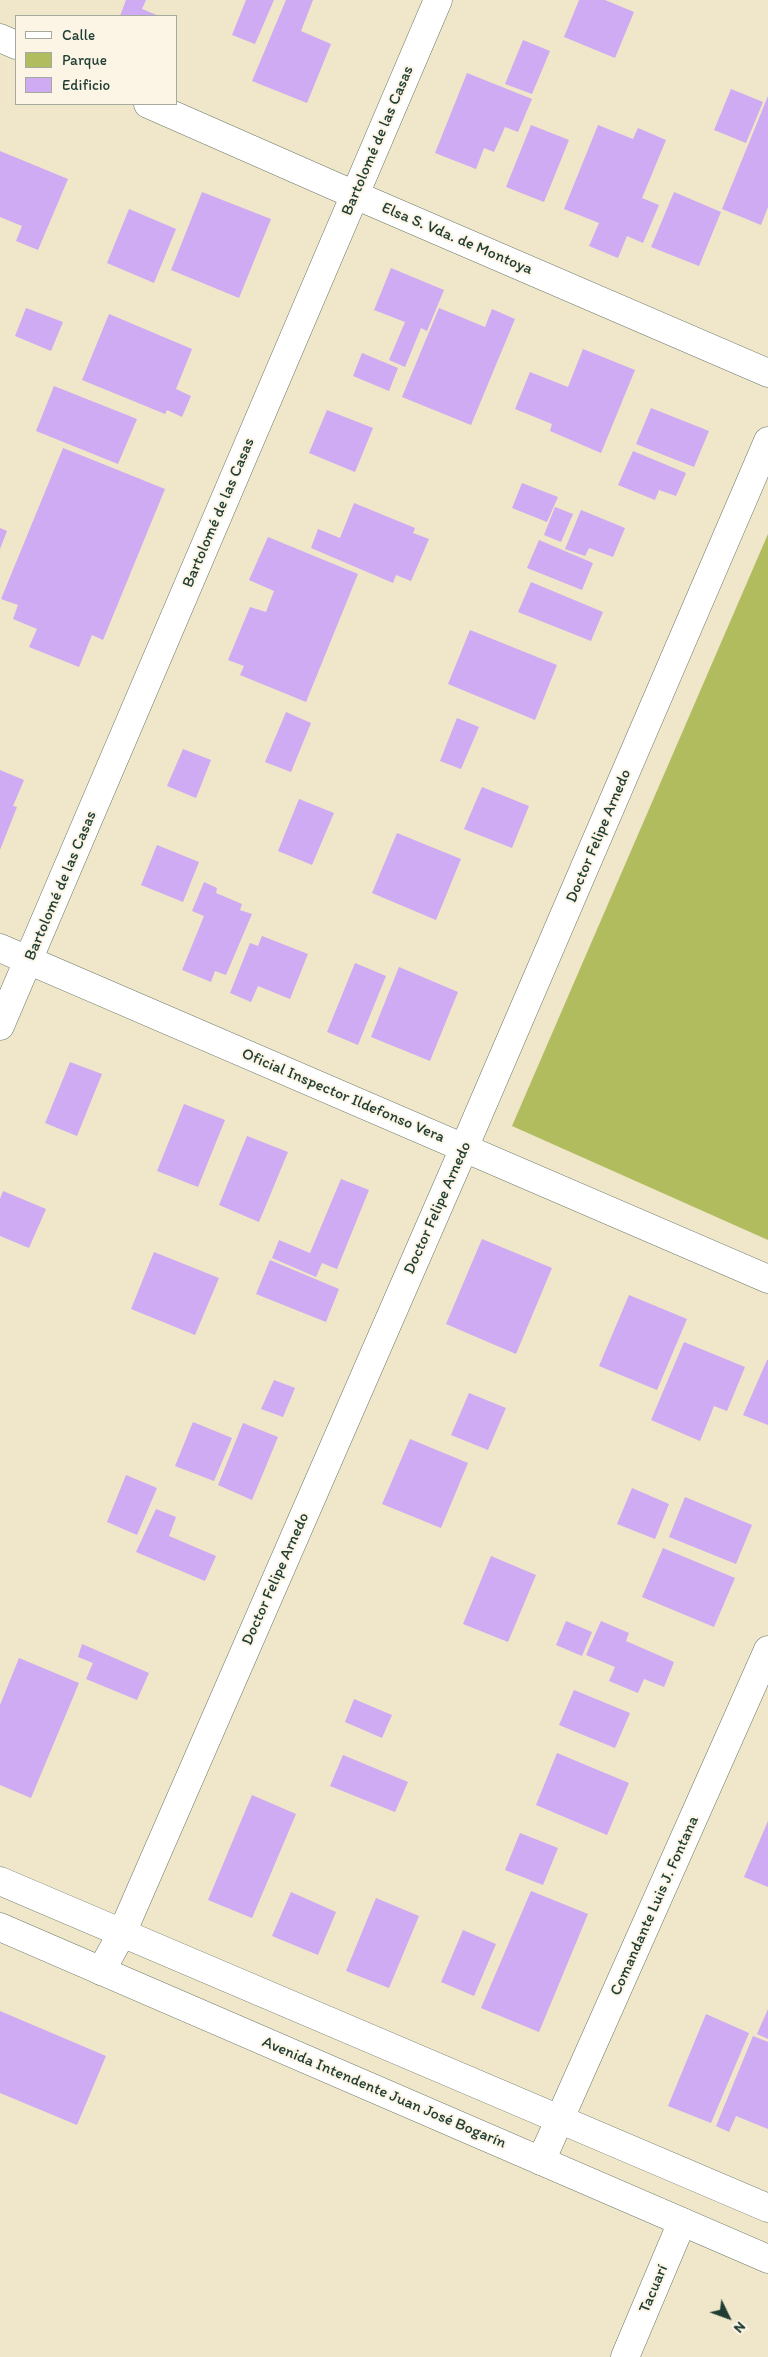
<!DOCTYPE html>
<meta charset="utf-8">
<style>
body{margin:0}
#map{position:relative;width:768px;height:2357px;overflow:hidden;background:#f0e6c9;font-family:Itim,sans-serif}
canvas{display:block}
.legend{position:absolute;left:15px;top:15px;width:162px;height:90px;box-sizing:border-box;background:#fcf5e5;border:1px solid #a4ab9e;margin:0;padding:6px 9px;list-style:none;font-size:15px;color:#1f3d34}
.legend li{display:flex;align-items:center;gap:10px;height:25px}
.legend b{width:25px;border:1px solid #a4ab9e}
.north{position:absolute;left:703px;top:2292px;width:50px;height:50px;-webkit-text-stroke:4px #fcf5e5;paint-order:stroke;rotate:132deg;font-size:14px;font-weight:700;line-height:20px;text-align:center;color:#1f3d34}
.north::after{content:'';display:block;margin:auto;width:18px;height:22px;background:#1f3d34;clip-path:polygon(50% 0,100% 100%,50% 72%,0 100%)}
</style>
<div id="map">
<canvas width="768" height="2357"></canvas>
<ul class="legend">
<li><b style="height:6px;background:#fff"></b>Calle</li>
<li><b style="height:14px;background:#b1bc5e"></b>Parque</li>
<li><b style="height:14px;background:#ceabf2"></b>Edificio</li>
</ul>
<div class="north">N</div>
</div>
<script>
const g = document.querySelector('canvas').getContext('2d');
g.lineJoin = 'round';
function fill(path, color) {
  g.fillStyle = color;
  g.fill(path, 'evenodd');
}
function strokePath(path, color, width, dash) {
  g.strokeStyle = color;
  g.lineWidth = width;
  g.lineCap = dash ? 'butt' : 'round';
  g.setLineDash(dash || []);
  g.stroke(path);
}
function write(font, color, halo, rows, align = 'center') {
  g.font = font + ' Itim,sans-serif';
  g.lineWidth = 4;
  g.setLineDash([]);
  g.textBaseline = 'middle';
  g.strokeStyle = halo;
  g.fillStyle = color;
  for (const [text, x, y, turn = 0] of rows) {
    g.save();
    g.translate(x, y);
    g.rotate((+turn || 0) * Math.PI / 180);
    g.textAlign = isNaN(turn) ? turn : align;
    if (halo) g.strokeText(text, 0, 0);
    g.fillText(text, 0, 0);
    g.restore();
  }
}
const green = new Path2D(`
 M 768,534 L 768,1240 L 512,1126 Z`);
const building = new Path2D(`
 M 126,0 L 146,0 L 142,9 L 159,16 L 120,16 Z
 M 246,0 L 274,0 L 255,44 L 232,35 Z
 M 286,0 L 313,0 L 301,31 L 331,44 L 307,103 L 252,81 Z
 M 579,0 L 605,0 L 634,12 L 615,58 L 564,37 Z
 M 523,40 L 550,51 L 532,94 L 505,84 Z
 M 467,73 L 532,99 L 518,132 L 505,127 L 494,152 L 484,148 L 476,169 L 435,153 Z
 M 731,89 L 763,102 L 746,143 L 714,130 Z
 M 768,96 L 768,207 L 761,225 L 722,209 Z
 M 531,125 L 569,140 L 544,202 L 506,187 Z
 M 598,125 L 633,139 L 638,128 L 666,140 L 642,198 L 659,205 L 643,243 L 627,236 L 618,258 L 589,246 L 599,223 L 564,209 Z
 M 0,151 L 68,179 L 38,250 L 16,241 L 22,226 L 0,217 Z
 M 202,192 L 271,219 L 239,298 L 171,270 Z
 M 674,192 L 721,212 L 699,266 L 651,247 Z
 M 129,209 L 176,229 L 154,283 L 107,263 Z
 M 391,268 L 444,290 L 427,331 L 421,328 L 405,367 L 389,360 L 405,322 L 374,310 Z
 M 26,308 L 63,322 L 51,351 L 15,336 Z
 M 439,308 L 485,327 L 492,309 L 515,319 L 471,425 L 402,397 Z
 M 109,314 L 192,349 L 176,389 L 191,396 L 182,417 L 167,410 L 165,414 L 82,380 Z
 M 583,349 L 635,370 L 601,453 L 550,431 L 552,424 L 515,409 L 530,372 L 568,387 Z
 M 362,353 L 398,368 L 389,391 L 353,376 Z
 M 54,386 L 137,419 L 118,464 L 36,431 Z
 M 651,408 L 709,431 L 694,467 L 636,444 Z
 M 327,410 L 373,428 L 355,472 L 309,453 Z
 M 63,448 L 165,489 L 103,640 L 92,635 L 79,667 L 29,647 L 37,629 L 13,619 L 18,605 L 1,599 Z
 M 633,451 L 686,473 L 676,496 L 659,490 L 655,500 L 618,485 Z
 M 522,483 L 558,497 L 547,522 L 512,508 Z
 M 354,503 L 415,528 L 413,533 L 429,539 L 411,581 L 396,575 L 393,583 L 311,548 L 318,529 L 340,538 Z
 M 555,507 L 573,514 L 561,542 L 544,535 Z
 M 581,510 L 625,528 L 613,557 L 589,548 L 585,556 L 565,549 Z
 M 0,528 L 7,531 L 0,549 Z
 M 268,537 L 358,574 L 306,702 L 240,675 L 244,666 L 228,660 L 250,607 L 266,612 L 274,591 L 249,580 Z
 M 539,540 L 593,563 L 582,590 L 527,568 Z
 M 531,582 L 603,612 L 591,641 L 518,612 Z
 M 470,630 L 557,665 L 535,720 L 448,684 Z
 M 286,712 L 311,723 L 291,772 L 265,762 Z
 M 457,718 L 479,727 L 461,769 L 440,761 Z
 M 183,749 L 211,760 L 196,798 L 167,786 Z
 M 0,770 L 24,780 L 13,806 L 17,807 L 0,850 Z
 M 482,787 L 529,806 L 512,848 L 464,829 Z
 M 299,799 L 334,813 L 312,865 L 278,851 Z
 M 397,833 L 461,859 L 436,920 L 372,893 Z
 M 157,845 L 199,862 L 183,902 L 141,885 Z
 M 204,882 L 217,888 L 216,893 L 242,904 L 240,910 L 252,914 L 226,975 L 215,971 L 211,982 L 182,970 L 204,916 L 192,911 Z
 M 262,936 L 308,954 L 290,999 L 258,986 L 251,1002 L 230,993 L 250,943 L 258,946 Z
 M 355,963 L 386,976 L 358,1045 L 327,1032 Z
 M 399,967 L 458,992 L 430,1061 L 371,1037 Z
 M 70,1062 L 102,1074 L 77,1136 L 45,1123 Z
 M 184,1104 L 225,1120 L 198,1187 L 157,1171 Z
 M 247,1136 L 288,1152 L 259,1222 L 219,1205 Z
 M 341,1179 L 369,1190 L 337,1269 L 322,1263 L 316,1277 L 272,1258 L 279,1240 L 310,1253 Z
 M 3,1191 L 46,1209 L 29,1248 L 0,1236 L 0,1199 Z
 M 482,1239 L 552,1268 L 516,1354 L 446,1324 Z
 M 154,1252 L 219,1278 L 195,1335 L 131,1309 Z
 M 270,1260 L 339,1289 L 326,1322 L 256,1294 Z
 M 629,1295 L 687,1319 L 657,1390 L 599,1366 Z
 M 684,1342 L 745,1367 L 727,1411 L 714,1406 L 700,1441 L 651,1420 Z
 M 767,1360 L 768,1360 L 768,1425 L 743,1415 Z
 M 274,1380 L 295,1388 L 283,1417 L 261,1409 Z
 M 469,1393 L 506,1408 L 488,1450 L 451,1435 Z
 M 193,1422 L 232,1438 L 214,1481 L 175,1466 Z
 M 243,1423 L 278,1437 L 252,1500 L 218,1485 Z
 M 410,1439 L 468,1463 L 441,1528 L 382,1504 Z
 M 126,1475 L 157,1488 L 137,1535 L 107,1522 Z
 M 632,1488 L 669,1504 L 655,1539 L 617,1524 Z
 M 685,1497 L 752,1525 L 736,1564 L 669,1537 Z
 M 156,1509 L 176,1517 L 169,1536 L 216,1556 L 205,1581 L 136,1552 Z
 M 663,1548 L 735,1578 L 714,1627 L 642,1597 Z
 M 491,1556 L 536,1575 L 508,1642 L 463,1624 Z
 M 566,1621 L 592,1632 L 582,1656 L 556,1645 Z
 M 601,1621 L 629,1633 L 626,1641 L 674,1662 L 664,1687 L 644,1679 L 638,1693 L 609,1681 L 615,1667 L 586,1655 Z
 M 82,1644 L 149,1673 L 137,1700 L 86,1679 L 93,1663 L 78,1657 Z
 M 19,1658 L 79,1683 L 31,1798 L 0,1785 L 0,1705 Z
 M 574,1690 L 630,1713 L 615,1748 L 559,1725 Z
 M 354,1699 L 392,1715 L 382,1738 L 345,1722 Z
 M 557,1753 L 629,1783 L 607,1835 L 536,1805 Z
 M 343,1755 L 408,1782 L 395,1812 L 330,1786 Z
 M 252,1795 L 296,1814 L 252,1918 L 208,1900 Z
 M 768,1821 L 768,1887 L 744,1877 Z
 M 520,1833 L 558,1848 L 543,1885 L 505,1870 Z
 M 531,1891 L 588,1914 L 539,2032 L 481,2008 Z
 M 291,1892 L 336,1912 L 318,1955 L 272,1936 Z
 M 376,1898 L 419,1916 L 389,1988 L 346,1971 Z
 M 463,1930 L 496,1944 L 474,1996 L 441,1982 Z
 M 768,2009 L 768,2039 L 757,2034 Z
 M 0,2011 L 106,2056 L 77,2125 L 0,2093 Z
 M 706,2014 L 749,2033 L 711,2123 L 668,2106 Z
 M 753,2036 L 768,2042 L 768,2129 L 736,2116 L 729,2132 L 716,2126 Z`);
const minor = new Path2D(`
 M 0,38 L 16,45
 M 148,104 L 355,195 L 768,373
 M 0,948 L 768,1279
 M 0,1026 L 438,0
 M 101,1971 L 122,1933 L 464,1148 L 768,441
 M 541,2161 L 768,1650
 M 625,2357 L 682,2222`);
const tertiary = new Path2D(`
 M 0,1881 L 768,2208
 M 0,1927 L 768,2259`);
const streetNames = [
 ["Bartolomé de las Casas",378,141,-67],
 ["Elsa S. Vda. de Montoya",457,239,23],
 ["Bartolomé de las Casas",219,513,-67],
 ["Doctor Felipe Arnedo",599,836,-67],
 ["Bartolomé de las Casas",61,886,-67],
 ["Oficial Inspector Ildefonso Vera",343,1096,23],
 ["Doctor Felipe Arnedo",438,1208,-66],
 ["Doctor Felipe Arnedo",276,1579,-66],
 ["Comandante Luis J. Fontana",655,1906,-66],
 ["Avenida Intendente Juan José Bogarín",384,2093,23],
 ["Tacuarí",654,2289,-67]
];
fill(green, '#b1bc5e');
fill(building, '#ceabf2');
strokePath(minor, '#687868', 29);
strokePath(tertiary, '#687868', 29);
strokePath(minor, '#fff', 28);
strokePath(tertiary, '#fff', 28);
write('16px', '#1f3d34', '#fcf5e5', streetNames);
</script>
